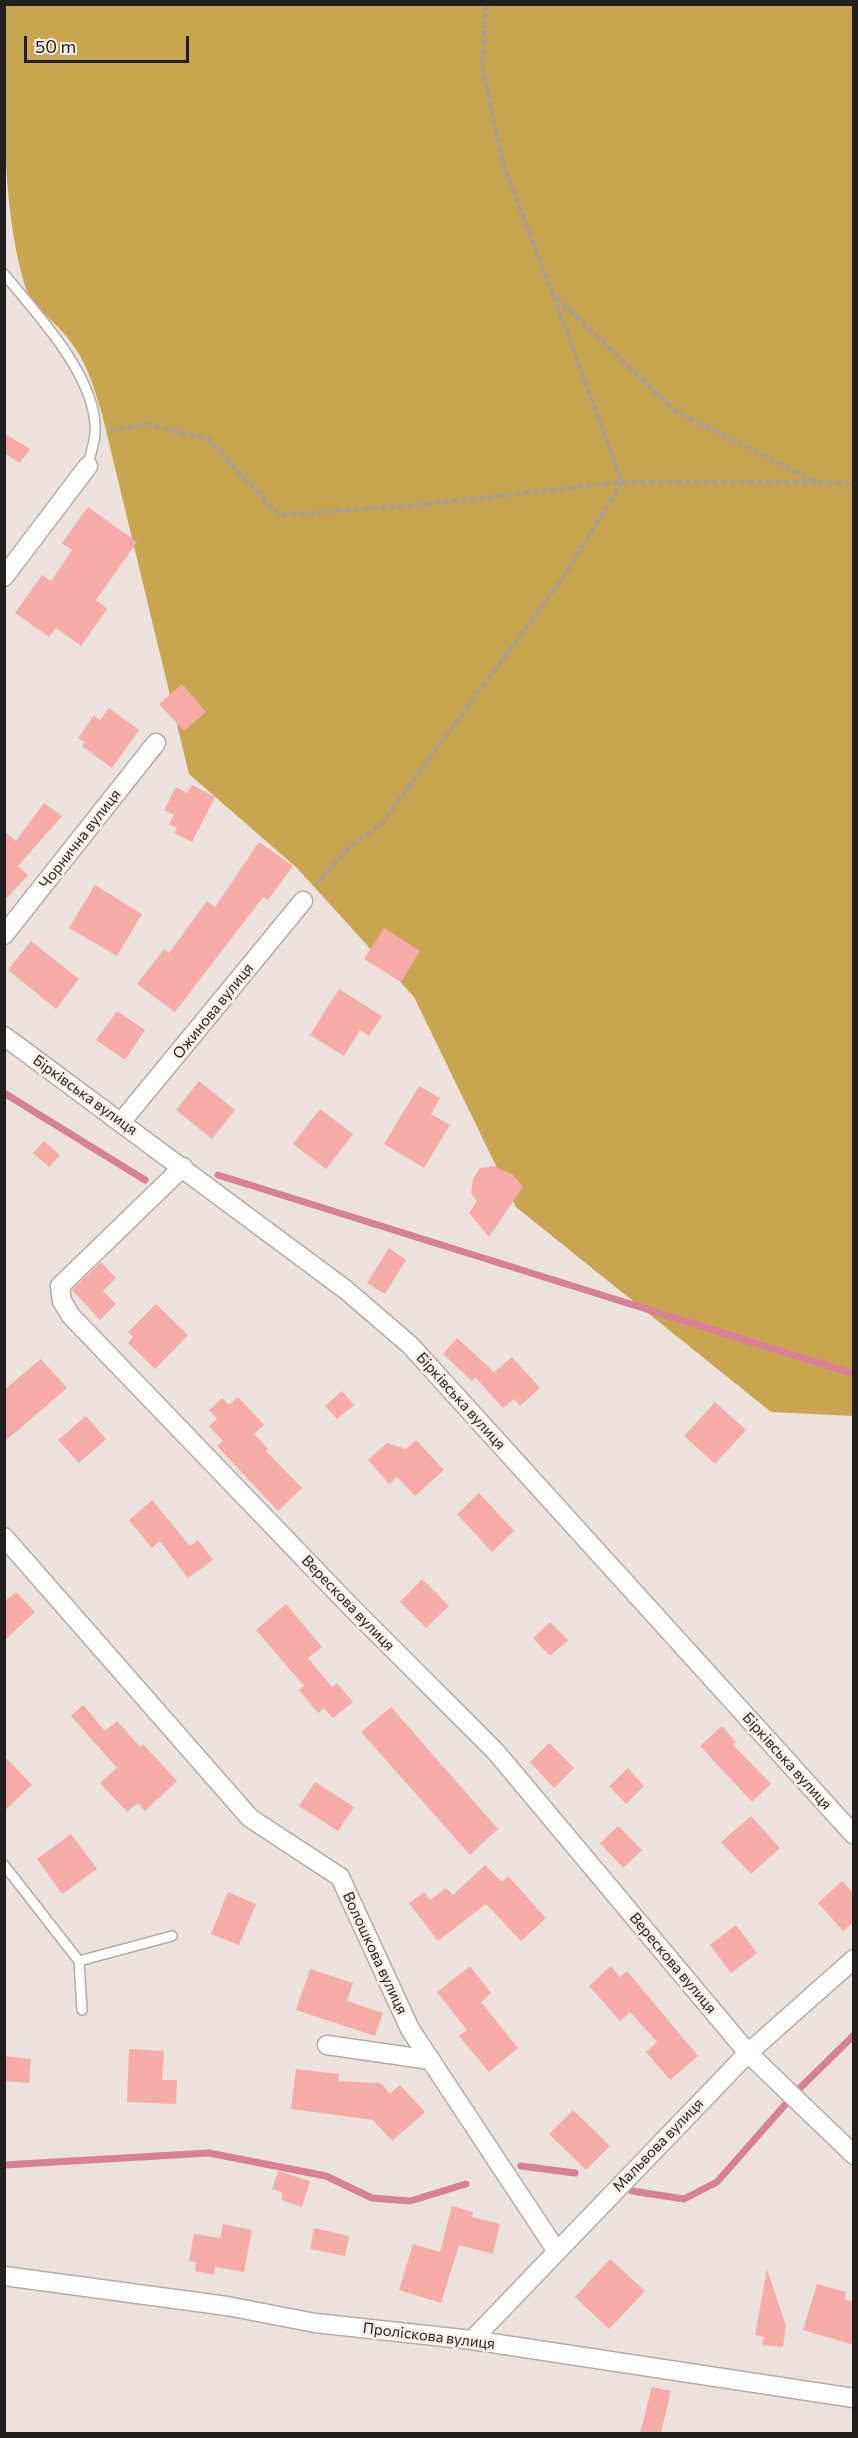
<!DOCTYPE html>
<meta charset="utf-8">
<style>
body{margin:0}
#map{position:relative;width:858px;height:2438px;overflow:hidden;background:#ebe1dd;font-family:Commissioner,sans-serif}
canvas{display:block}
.frame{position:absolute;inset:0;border:6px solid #231f1e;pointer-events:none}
.scale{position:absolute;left:24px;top:36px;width:165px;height:27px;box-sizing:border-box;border:3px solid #231f1e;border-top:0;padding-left:8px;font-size:18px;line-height:21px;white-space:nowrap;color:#231f1e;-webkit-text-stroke:4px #f8eeea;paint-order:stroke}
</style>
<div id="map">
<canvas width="858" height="2438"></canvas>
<div class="frame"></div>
<div class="scale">50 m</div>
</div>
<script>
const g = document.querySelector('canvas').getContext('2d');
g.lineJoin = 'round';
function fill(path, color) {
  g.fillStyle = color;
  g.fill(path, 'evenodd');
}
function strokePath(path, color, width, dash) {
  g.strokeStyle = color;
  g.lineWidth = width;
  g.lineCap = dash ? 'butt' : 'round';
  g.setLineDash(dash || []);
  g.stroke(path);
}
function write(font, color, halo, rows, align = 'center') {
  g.font = font + ' Commissioner,sans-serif';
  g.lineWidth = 5;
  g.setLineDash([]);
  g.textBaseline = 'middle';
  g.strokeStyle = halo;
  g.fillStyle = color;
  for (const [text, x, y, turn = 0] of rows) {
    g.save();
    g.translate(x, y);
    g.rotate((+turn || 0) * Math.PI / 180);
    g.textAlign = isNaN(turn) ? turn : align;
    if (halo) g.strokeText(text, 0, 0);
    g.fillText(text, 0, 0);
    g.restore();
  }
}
const forest = new Path2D(`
 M 4,5 L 853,5 L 853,1416 L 771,1412 L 516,1207 L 414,997 L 297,868 L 189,774 L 102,414 C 93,384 87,362 67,337 C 55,322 33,306 26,289 C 0,207 4,92 4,5 Z`);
const stream = new Path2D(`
 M 4,1093 L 145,1180
 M 218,1175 L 854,1374
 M 4,2165 L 209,2153 L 326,2176 L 372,2198 L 410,2201 L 466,2184
 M 521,2166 L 575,2173
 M 632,2191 L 684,2199 L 717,2182 L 799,2089 L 854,2035`);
const building = new Path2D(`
 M 4,433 L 30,449 L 20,463 L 4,453 Z
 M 88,507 L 137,542 L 96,600 L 107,609 L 81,646 L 56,628 L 49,637 L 15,613 L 42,575 L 51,581 L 72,550 L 62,543 Z
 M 182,684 L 206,712 L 184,731 L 159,704 Z
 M 109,708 L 139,730 L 112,768 L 82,746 L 85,742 L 78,738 L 94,715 L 100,720 Z
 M 192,785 L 215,797 L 192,842 L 174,833 L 177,828 L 169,824 L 174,815 L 164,810 L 176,787 L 187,793 Z
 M 44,803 L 62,816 L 18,866 L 28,875 L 4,901 L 4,831 L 16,841 Z
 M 259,842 L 293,866 L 268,900 L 263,897 L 175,1012 L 137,984 L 164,949 L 169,953 L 207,901 L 215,907 Z
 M 95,885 L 142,914 L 117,956 L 69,928 Z
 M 384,928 L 420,951 L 401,982 L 364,959 Z
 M 31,941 L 79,979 L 56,1009 L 8,970 Z
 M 339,989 L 382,1016 L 369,1036 L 360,1030 L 344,1056 L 310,1035 Z
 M 117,1011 L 145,1030 L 125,1060 L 96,1040 Z
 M 199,1081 L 235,1110 L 212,1139 L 176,1110 Z
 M 419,1086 L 440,1098 L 431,1114 L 450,1125 L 424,1168 L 384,1144 Z
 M 320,1109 L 353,1134 L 326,1169 L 293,1144 Z
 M 44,1141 L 60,1155 L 49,1167 L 33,1153 Z
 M 493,1166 L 512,1174 L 523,1187 L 489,1237 L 469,1213 L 477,1201 L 471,1193 L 473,1179 L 480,1168 Z
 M 389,1248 L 406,1260 L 385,1294 L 367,1283 Z
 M 101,1262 L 116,1278 L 103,1291 L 116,1304 L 100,1320 L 72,1290 Z
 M 156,1304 L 188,1335 L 155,1369 L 128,1343 L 133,1337 L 128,1332 Z
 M 457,1338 L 494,1372 L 512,1357 L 540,1388 L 520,1406 L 514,1399 L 503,1408 L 475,1377 L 472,1381 L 443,1354 Z
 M 41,1359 L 67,1388 L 4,1442 L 4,1390 Z
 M 342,1391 L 354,1405 L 337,1419 L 325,1406 Z
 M 238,1397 L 264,1425 L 254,1434 L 268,1449 L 266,1451 L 302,1488 L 278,1511 L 217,1446 L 223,1441 L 209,1426 L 217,1419 L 209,1410 L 222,1398 L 229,1405 Z
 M 715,1402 L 746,1430 L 715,1464 L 684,1436 Z
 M 86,1416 L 106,1439 L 79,1463 L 58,1440 Z
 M 416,1440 L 444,1470 L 415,1496 L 397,1477 L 389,1484 L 368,1460 L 387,1443 L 406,1449 Z
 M 479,1493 L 514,1531 L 492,1552 L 457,1514 Z
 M 152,1500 L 190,1546 L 198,1540 L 213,1560 L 188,1578 L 160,1541 L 152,1548 L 129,1520 Z
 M 422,1579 L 449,1606 L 426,1628 L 400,1602 Z
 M 16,1592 L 35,1612 L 4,1641 L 4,1602 Z
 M 286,1604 L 322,1647 L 308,1658 L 332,1687 L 337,1683 L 353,1702 L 333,1718 L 324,1708 L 318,1713 L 299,1690 L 304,1686 L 256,1630 Z
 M 550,1622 L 568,1640 L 550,1656 L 533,1638 Z
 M 83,1705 L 105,1731 L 117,1721 L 140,1747 L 143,1744 L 177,1781 L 145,1811 L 138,1803 L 127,1812 L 100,1783 L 117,1768 L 71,1716 Z
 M 391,1707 L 498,1829 L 470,1855 L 361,1732 Z
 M 722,1726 L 736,1742 L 733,1745 L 771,1784 L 752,1802 L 700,1746 Z
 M 549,1743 L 574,1768 L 554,1788 L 530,1762 Z
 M 4,1756 L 32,1785 L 4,1811 Z
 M 628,1768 L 644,1786 L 626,1804 L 609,1786 Z
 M 315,1782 L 354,1807 L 338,1831 L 299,1806 Z
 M 751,1816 L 780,1848 L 751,1874 L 721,1842 Z
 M 618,1826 L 642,1850 L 623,1868 L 600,1843 Z
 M 71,1834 L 97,1869 L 62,1894 L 37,1859 Z
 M 485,1865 L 502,1882 L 508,1876 L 546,1918 L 521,1941 L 486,1904 L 438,1941 L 409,1903 L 424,1892 L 430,1900 L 446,1888 L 453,1895 Z
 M 842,1881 L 854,1894 L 854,1921 L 843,1931 L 818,1903 Z
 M 228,1892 L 256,1904 L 239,1945 L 211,1934 Z
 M 736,1925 L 757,1953 L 731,1973 L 710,1945 Z
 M 470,1966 L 491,1993 L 481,2002 L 518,2048 L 489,2072 L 459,2036 L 467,2030 L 437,1992 Z
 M 611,1966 L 620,1977 L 627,1971 L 698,2056 L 670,2080 L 646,2052 L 657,2042 L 630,2012 L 620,2021 L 589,1986 Z
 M 310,1969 L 353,1983 L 347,2001 L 383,2013 L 375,2036 L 296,2010 Z
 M 129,2049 L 164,2051 L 162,2080 L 177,2080 L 176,2104 L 127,2102 Z
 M 4,2056 L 31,2059 L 29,2083 L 4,2081 Z
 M 296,2069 L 339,2074 L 338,2081 L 381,2083 L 390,2094 L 400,2085 L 425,2112 L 392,2141 L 373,2120 L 291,2109 Z
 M 573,2110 L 610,2146 L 586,2170 L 549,2134 Z
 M 278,2171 L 310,2181 L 302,2207 L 281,2200 L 283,2193 L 272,2189 Z
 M 452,2206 L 473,2212 L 472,2217 L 500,2224 L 493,2254 L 459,2245 L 441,2303 L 399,2290 L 413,2244 L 440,2252 Z
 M 223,2224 L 252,2230 L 244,2272 L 215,2267 L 214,2275 L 195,2271 L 196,2262 L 189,2261 L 194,2234 L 220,2238 Z
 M 314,2228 L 349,2236 L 345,2256 L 310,2249 Z
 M 610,2259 L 645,2291 L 609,2329 L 575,2297 Z
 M 767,2269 L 786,2326 L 783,2347 L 762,2345 L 764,2337 L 755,2335 Z
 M 817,2284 L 846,2292 L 844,2299 L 854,2302 L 854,2345 L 803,2330 Z
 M 652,2387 L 671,2391 L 661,2433 L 640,2433 Z`);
const path = new Path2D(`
 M 486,4 L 482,65 L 503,164 L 553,294 L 675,411 L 816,482 L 854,484
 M 110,431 L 146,424 L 208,439 L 279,515 L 410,506 L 622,482 L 816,482
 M 315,886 L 349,848 L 382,823 L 563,578 L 622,482 L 553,294`);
const lane = new Path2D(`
 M 4,274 C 37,314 99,379 95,434 C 94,444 90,455 88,466
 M 4,1865 L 79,1961 L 82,2010
 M 79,1961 L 172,1936`);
const street = new Path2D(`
 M 4,577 L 88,466
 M 4,935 L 156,743
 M 4,1036 L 346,1290 L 410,1345 L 854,1835
 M 122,1121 L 303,901
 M 183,1167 L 60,1286 L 62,1301 L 71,1316 L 351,1607 L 496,1752 L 748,2053 L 854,2155
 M 4,1537 L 250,1818 L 340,1877 L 410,2029 L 556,2250
 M 327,2045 L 431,2060
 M 4,2276 L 227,2306 L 315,2323 L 472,2340 L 854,2398
 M 472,2340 L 748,2053 L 854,1959`);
const streetNames = [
 ["Чорнична вулиця",80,839,-52],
 ["Ожинова вулиця",213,1011,-51],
 ["Бірківська вулиця",85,1095,36],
 ["Бірківська вулиця",461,1401,48],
 ["Верескова вулиця",348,1603,46],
 ["Бірківська вулиця",787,1761,48],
 ["Волошкова вулиця",375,1953,65],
 ["Верескова вулиця",673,1963,50],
 ["Мальвова вулиця",658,2145,-46],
 ["Проліскова вулиця",429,2336,7]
];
fill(forest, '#c9a552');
strokePath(stream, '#d78097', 7);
fill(building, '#f6aca6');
strokePath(lane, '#b4aaa6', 12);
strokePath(street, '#b4aaa6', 21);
strokePath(path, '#a79f9c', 4, [6, 3]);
strokePath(lane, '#fff', 9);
strokePath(street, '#fff', 18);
write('15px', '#231f1e', '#f8eeea', streetNames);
</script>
